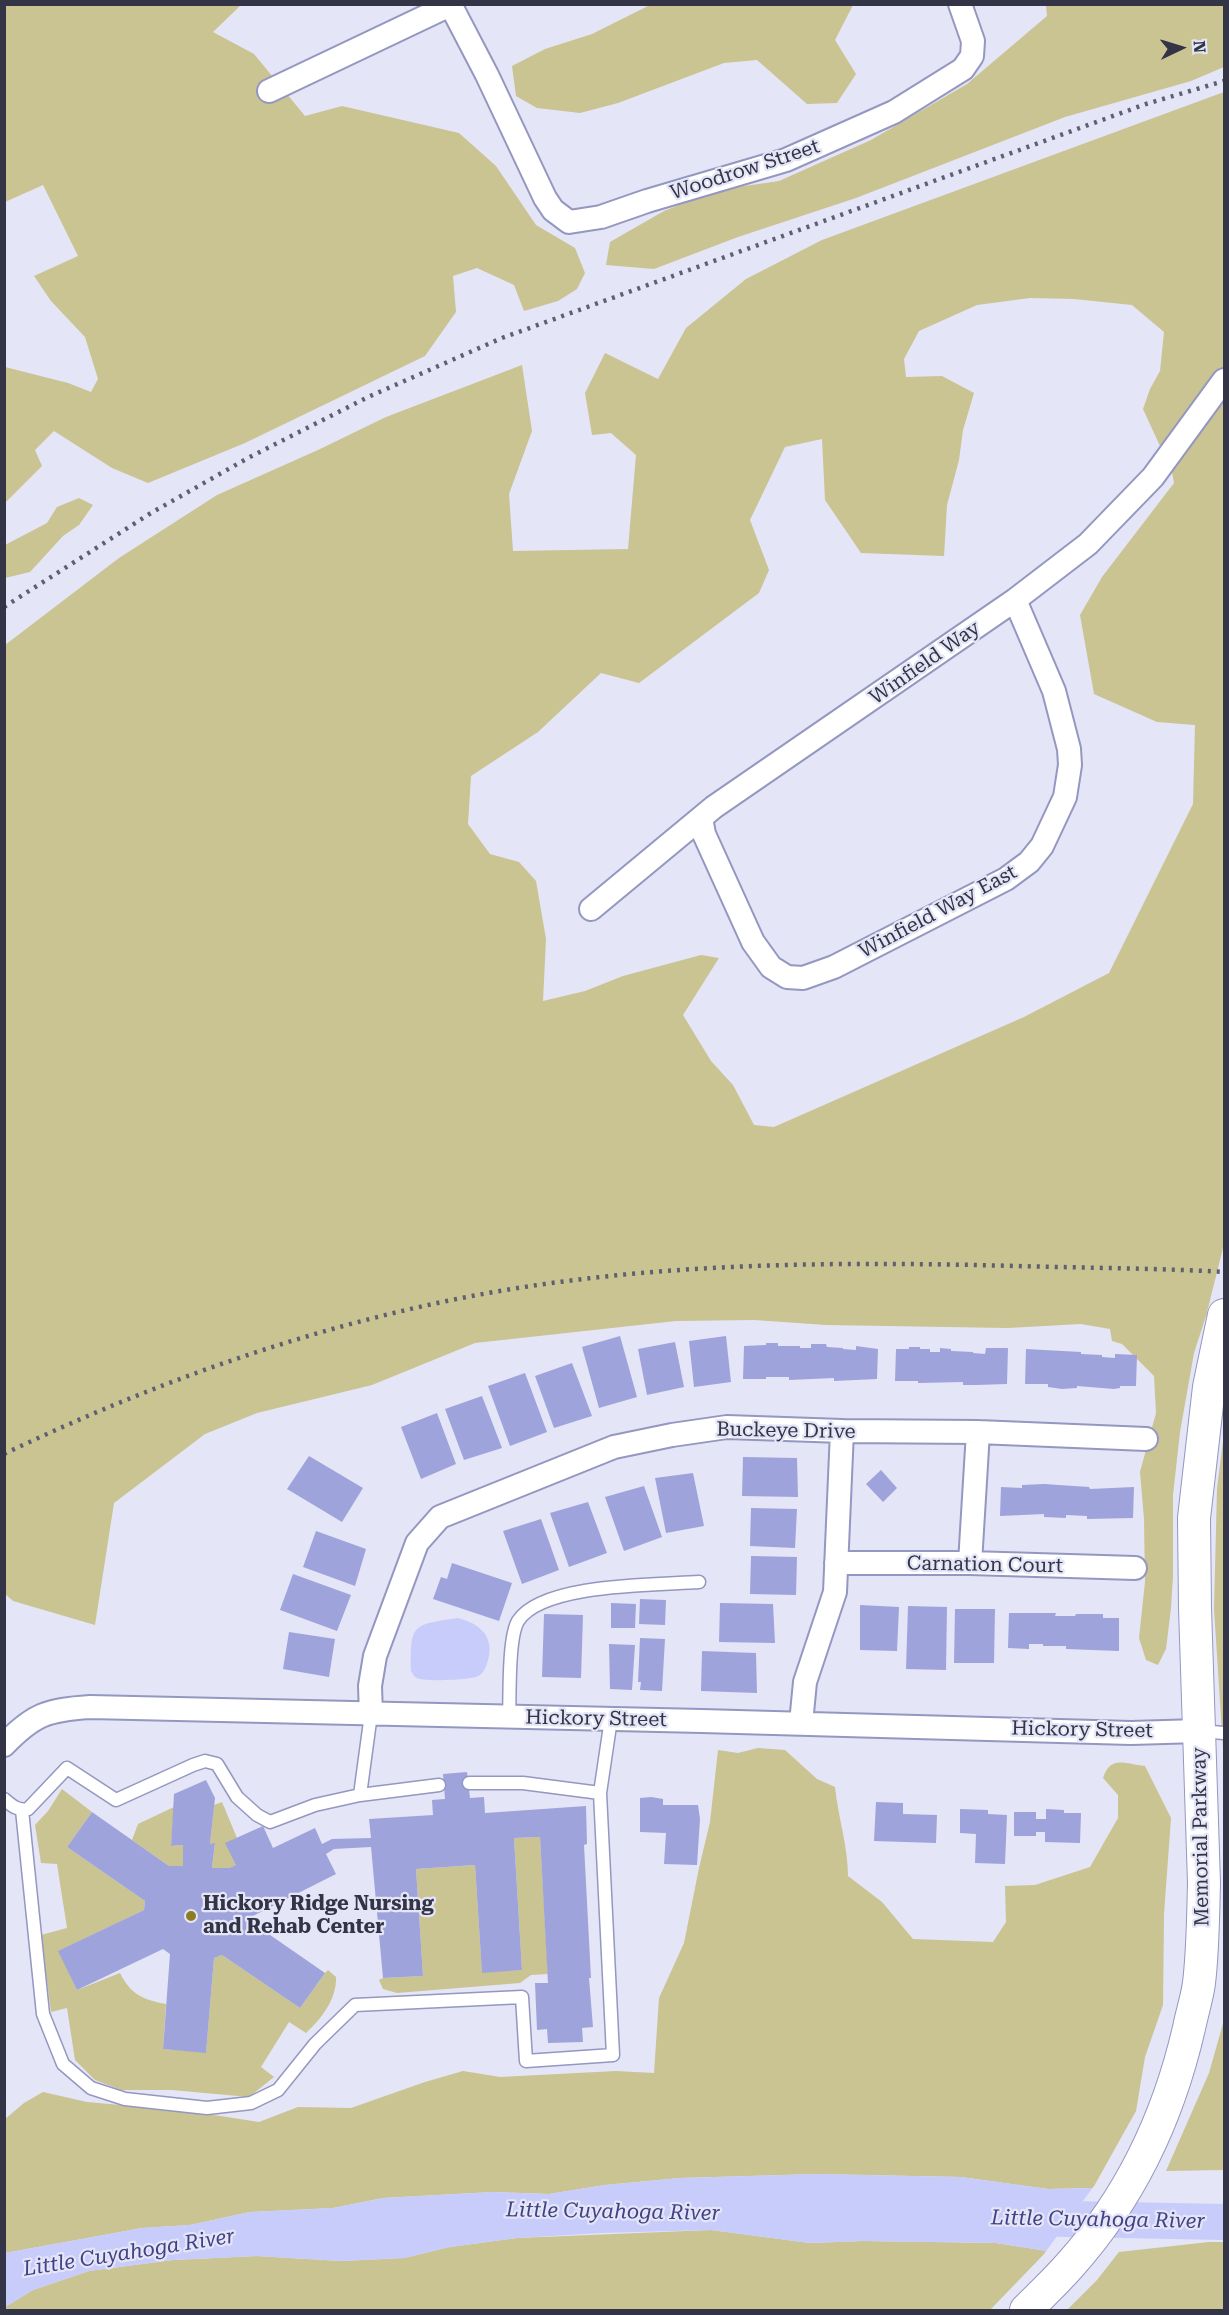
<!DOCTYPE html>
<style>
body{margin:0}
#map{position:relative;width:1229px;height:2315px;overflow:hidden;background:#e4e5f7;font-family:"Roboto Serif",serif}
canvas{display:block}
.frame{position:absolute;inset:0;border:6px solid #333445;pointer-events:none}
.north{position:absolute;left:1151px;top:18px;width:60px;height:60px;-webkit-text-stroke:4px #e4e5f7;paint-order:stroke;rotate:86deg;font-size:16px;font-weight:700;line-height:24px;text-align:center;color:#333445}
.north::after{content:'';display:block;margin:auto;width:21px;height:27px;background:#333445;clip-path:polygon(50% 0,100% 100%,50% 72%,0 100%)}
</style>
<div id="map">
<canvas width="1229" height="2315"></canvas>
<div class="frame"></div>
<div class="north">N</div>
</div>
<script>
const g = document.querySelector('canvas').getContext('2d');
g.lineJoin = 'round';
function fill(path, color) {
  g.fillStyle = color;
  g.fill(path, 'evenodd');
}
function strokePath(path, color, width, dash) {
  g.strokeStyle = color;
  g.lineWidth = width;
  g.lineCap = dash ? 'butt' : 'round';
  g.setLineDash(dash || []);
  g.stroke(path);
}
function write(font, color, halo, rows, align = 'center') {
  g.font = font + ' "Roboto Serif",serif';
  g.lineWidth = 4.5;
  g.setLineDash([]);
  g.textBaseline = 'middle';
  g.strokeStyle = halo;
  g.fillStyle = color;
  for (const [text, x, y, turn = 0] of rows) {
    g.save();
    g.translate(x, y);
    g.rotate((+turn || 0) * Math.PI / 180);
    g.textAlign = isNaN(turn) ? turn : align;
    if (halo) g.strokeText(text, 0, 0);
    g.fillText(text, 0, 0);
    g.restore();
  }
}
const green = new Path2D(`
 M 5,5 L 241,5 L 213,32 L 254,54 L 305,116 L 342,106 L 459,133 L 496,166 L 536,225 L 575,248 L 585,273 L 577,289 L 558,301 L 524,311 L 514,285 L 477,268 L 453,276 L 456,312 L 425,356 L 245,443 L 148,483 L 112,468 L 54,431 L 35,450 L 42,466 L 5,503 L 5,367 L 68,383 L 91,392 L 98,379 L 85,337 L 51,301 L 34,276 L 78,256 L 43,185 L 5,202 Z
 M 650,5 L 857,5 L 853,5 L 835,40 L 856,74 L 837,103 L 807,104 L 757,60 L 724,63 L 618,103 L 580,113 L 537,108 L 516,96 L 512,66 L 545,49 L 592,34 Z
 M 1046,5 L 1224,5 L 1224,67 L 1191,81 L 1065,117 L 856,198 L 738,237 L 654,269 L 606,265 L 610,242 L 664,211 L 717,190 L 779,181 L 871,140 L 967,84 L 1047,16 Z
 M 1224,92 L 1224,1244 L 1206,1316 L 1194,1353 L 1180,1432 L 1173,1495 L 1173,1576 L 1171,1608 L 1166,1649 L 1158,1665 L 1146,1660 L 1139,1638 L 1145,1582 L 1144,1519 L 1140,1472 L 1156,1413 L 1154,1376 L 1122,1344 L 1112,1341 L 1110,1329 L 1081,1324 L 1008,1328 L 826,1325 L 754,1320 L 676,1321 L 475,1343 L 372,1385 L 257,1413 L 205,1434 L 114,1503 L 95,1625 L 13,1601 L 5,1594 L 5,645 L 119,558 L 217,495 L 318,450 L 386,417 L 522,365 L 532,431 L 509,494 L 513,551 L 628,549 L 636,455 L 611,433 L 592,435 L 585,393 L 605,353 L 658,379 L 686,328 L 746,279 L 822,240 ZM 1030,298 L 1074,299 L 1132,305 L 1164,332 L 1160,371 L 1150,389 L 1143,409 L 1172,472 L 1174,483 L 1102,577 L 1080,615 L 1094,694 L 1157,722 L 1195,725 L 1193,804 L 1109,973 L 1024,1017 L 774,1127 L 754,1125 L 733,1085 L 711,1061 L 683,1015 L 719,958 L 701,955 L 623,976 L 585,991 L 543,1001 L 546,939 L 536,881 L 519,862 L 490,854 L 468,824 L 471,776 L 538,732 L 601,673 L 639,683 L 759,593 L 769,570 L 750,520 L 785,447 L 822,439 L 825,500 L 861,553 L 944,556 L 947,505 L 959,460 L 963,430 L 974,393 L 942,376 L 906,377 L 904,359 L 919,331 L 977,305 Z
 M 79,498 L 93,505 L 79,525 L 63,536 L 30,572 L 5,578 L 5,545 L 47,523 L 57,507 Z
 M 1224,1433 L 1224,1764 L 1214,1609 L 1217,1489 Z
 M 758,1748 L 785,1750 L 817,1779 L 835,1787 C 838,1817 848,1846 848,1876 L 882,1902 L 913,1939 L 993,1942 L 1006,1922 L 1005,1886 L 1035,1885 L 1090,1867 L 1118,1818 L 1118,1795 L 1103,1778 C 1111,1755 1124,1764 1145,1766 L 1171,1818 L 1164,1914 L 1163,2005 L 1145,2057 L 1136,2111 L 1093,2188 L 1048,2189 L 961,2177 L 818,2174 L 680,2178 L 605,2185 L 549,2194 L 493,2192 L 383,2198 L 333,2208 L 250,2212 L 190,2225 L 142,2228 L 5,2253 L 4,2120 L 24,2103 L 43,2092 L 87,2102 L 188,2111 L 259,2122 L 298,2107 L 351,2108 L 425,2082 L 463,2071 L 500,2077 L 616,2071 L 654,2073 L 659,1998 L 684,1943 L 699,1868 L 710,1822 L 718,1750 L 738,1753 Z
 M 62,1789 L 92,1812 L 67,1847 L 145,1901 L 144,1910 L 59,1951 L 77,1990 L 120,1973 C 131,1995 144,2000 166,2004 L 163,2049 L 206,2052 L 214,1958 L 222,1955 L 300,2008 L 325,1973 L 328,1970 L 336,1977 C 337,1999 321,2019 306,2033 L 289,2022 L 261,2067 L 274,2077 L 249,2097 L 172,2090 L 121,2090 L 95,2080 L 75,2060 L 67,2008 L 51,2012 L 41,1935 L 67,1928 L 57,1864 L 41,1863 L 35,1825 L 48,1811 Z
 M 222,1802 L 237,1838 L 236,1865 L 229,1868 L 212,1868 L 215,1844 L 210,1844 L 214,1805 Z
 M 174,1807 L 171,1846 L 183,1845 L 183,1866 L 169,1866 L 132,1840 L 138,1824 Z
 M 540,1837 L 548,1974 L 531,1975 L 520,1983 L 397,1993 L 383,1989 L 379,1980 L 383,1978 L 423,1976 L 416,1869 L 475,1865 L 482,1972 L 522,1970 L 514,1838 Z
 M 1224,2020 L 1224,2170 L 1166,2171 L 1209,2073 Z
 M 711,2230 L 810,2243 L 863,2241 L 996,2243 L 1047,2251 L 990,2310 L 5,2310 L 5,2307 L 33,2290 L 89,2271 L 173,2260 L 257,2256 L 341,2261 L 404,2258 L 450,2247 L 517,2238 Z
 M 1209,2242 L 1224,2242 L 1224,2310 L 1067,2310 L 1097,2280 L 1119,2252 Z`);
const water = new Path2D(`
 M 457,1618 C 479,1623 495,1636 488,1660 C 486,1667 484,1673 478,1676 C 472,1680 423,1682 417,1678 C 414,1677 413,1674 411,1671 C 410,1623 413,1625 457,1618 Z
 M 818,2174 L 961,2177 L 1048,2189 L 1093,2188 L 1047,2251 L 996,2243 L 863,2241 L 810,2243 L 711,2230 L 601,2233 L 517,2238 L 450,2247 L 404,2258 L 341,2261 L 257,2256 L 173,2260 L 89,2271 L 33,2290 L 5,2307 L 5,2253 L 142,2228 L 190,2225 L 250,2212 L 333,2208 L 383,2198 L 493,2192 L 549,2194 L 605,2185 L 680,2178 Z`);
const pier = new Path2D(`
 M 1094,2186 L 1095,2190 L 1062,2237 L 1049,2253 L 1044,2254 Z`);
const river = new Path2D(`
 M 1021,2218 L 1224,2222`);
const building = new Path2D(`
 M 620,1336 L 637,1397 L 599,1408 L 582,1347 Z
 M 726,1336 L 731,1382 L 694,1387 L 689,1341 Z
 M 675,1342 L 684,1387 L 647,1395 L 638,1349 Z
 M 766,1343 L 778,1343 L 778,1346 L 800,1346 L 800,1348 L 811,1348 L 811,1344 L 826,1344 L 827,1347 L 843,1348 L 843,1349 L 856,1350 L 856,1346 L 878,1349 L 877,1379 L 834,1381 L 834,1378 L 789,1380 L 789,1377 L 766,1377 L 766,1379 L 743,1379 L 744,1346 L 766,1345 Z
 M 909,1347 L 920,1347 L 920,1349 L 930,1349 L 930,1352 L 940,1352 L 940,1348 L 951,1349 L 951,1351 L 973,1352 L 973,1353 L 985,1354 L 986,1348 L 1008,1348 L 1007,1384 L 976,1385 L 963,1385 L 963,1382 L 918,1383 L 918,1381 L 895,1381 L 896,1349 L 909,1349 Z
 M 1026,1349 L 1081,1352 L 1081,1354 L 1102,1355 L 1102,1357 L 1115,1358 L 1115,1354 L 1137,1355 L 1136,1386 L 1120,1386 L 1120,1388 L 1114,1389 L 1077,1386 L 1077,1388 L 1062,1389 L 1048,1387 L 1048,1384 L 1025,1384 Z
 M 572,1363 L 592,1416 L 554,1428 L 535,1376 Z
 M 525,1373 L 547,1432 L 510,1446 L 488,1386 Z
 M 482,1396 L 502,1448 L 464,1460 L 445,1409 Z
 M 437,1413 L 456,1464 L 421,1479 L 401,1427 Z
 M 309,1456 L 363,1488 L 342,1522 L 287,1489 Z
 M 743,1457 L 797,1458 L 798,1497 L 742,1496 Z
 M 881,1470 L 897,1488 L 883,1502 L 866,1484 Z
 M 693,1473 L 704,1526 L 666,1533 L 655,1478 Z
 M 1044,1484 L 1089,1487 L 1090,1489 L 1134,1487 L 1133,1518 L 1087,1519 L 1087,1516 L 1066,1515 L 1066,1518 L 1044,1517 L 1044,1514 L 1000,1516 L 1001,1487 L 1022,1488 L 1022,1485 Z
 M 644,1486 L 662,1537 L 624,1551 L 605,1497 Z
 M 588,1502 L 607,1553 L 569,1567 L 550,1513 Z
 M 751,1508 L 797,1509 L 795,1548 L 750,1546 Z
 M 541,1519 L 559,1570 L 522,1584 L 503,1531 Z
 M 316,1531 L 366,1549 L 355,1586 L 303,1567 Z
 M 751,1556 L 797,1557 L 796,1595 L 750,1594 Z
 M 452,1563 L 512,1583 L 499,1621 L 433,1599 L 441,1577 L 447,1579 Z
 M 293,1574 L 351,1595 L 337,1631 L 280,1610 Z
 M 640,1599 L 666,1600 L 665,1625 L 639,1624 Z
 M 611,1603 L 636,1604 L 635,1628 L 611,1628 Z
 M 720,1603 L 773,1604 L 775,1643 L 719,1642 Z
 M 860,1605 L 899,1607 L 897,1651 L 860,1650 Z
 M 908,1606 L 947,1607 L 946,1670 L 906,1669 Z
 M 955,1609 L 995,1609 L 994,1663 L 954,1663 Z
 M 1009,1613 L 1056,1613 L 1055,1616 L 1075,1616 L 1076,1614 L 1103,1614 L 1103,1618 L 1119,1618 L 1119,1651 L 1066,1649 L 1066,1646 L 1043,1646 L 1043,1644 L 1029,1644 L 1029,1649 L 1008,1648 Z
 M 544,1614 L 583,1615 L 581,1678 L 542,1677 Z
 M 289,1632 L 335,1639 L 329,1677 L 283,1669 Z
 M 640,1638 L 665,1639 L 662,1691 L 640,1690 L 641,1682 L 638,1682 Z
 M 609,1644 L 635,1645 L 632,1690 L 610,1689 Z
 M 702,1651 L 756,1653 L 757,1693 L 701,1691 Z
 M 467,1772 L 470,1798 L 484,1797 L 485,1813 L 586,1806 L 587,1844 L 584,1845 L 591,1978 L 589,1978 L 593,2027 L 582,2028 L 583,2042 L 548,2043 L 547,2029 L 537,2030 L 535,1983 L 548,1983 L 540,1837 L 514,1838 L 522,1970 L 482,1973 L 475,1865 L 416,1869 L 423,1976 L 383,1978 L 371,1847 L 334,1849 L 326,1854 L 336,1874 L 247,1919 L 325,1973 L 300,2008 L 222,1955 L 214,1958 L 206,2053 L 163,2049 L 170,1954 L 163,1949 L 77,1990 L 58,1951 L 144,1910 L 145,1901 L 67,1847 L 92,1812 L 169,1866 L 183,1866 L 183,1845 L 171,1846 L 174,1794 L 206,1780 L 215,1798 L 210,1844 L 215,1843 L 212,1868 L 229,1868 L 236,1865 L 225,1843 L 263,1826 L 273,1848 L 315,1828 L 322,1844 L 332,1839 L 371,1838 L 369,1819 L 433,1815 L 432,1800 L 445,1799 L 443,1774 Z
 M 651,1797 L 663,1799 L 663,1805 L 698,1805 L 700,1819 L 697,1865 L 664,1864 L 666,1833 L 640,1832 L 640,1798 Z
 M 876,1802 L 903,1803 L 903,1814 L 937,1815 L 936,1843 L 874,1841 Z
 M 960,1809 L 988,1810 L 988,1814 L 1007,1815 L 1005,1864 L 975,1863 L 976,1834 L 960,1833 Z
 M 1046,1809 L 1064,1810 L 1064,1813 L 1081,1813 L 1080,1843 L 1045,1842 L 1045,1832 L 1036,1832 L 1036,1836 L 1014,1836 L 1014,1812 L 1036,1812 L 1036,1819 L 1046,1819 Z`);
const lane = new Path2D(`
 M 509,1717 C 510,1696 508,1638 518,1621 C 542,1583 657,1585 699,1582
 M 1200,1731 L 1224,1733
 M 469,1783 L 523,1783 L 600,1793 L 611,1719
 M 360,1795 L 439,1785
 M 4,1799 C 12,1806 18,1811 28,1809 L 67,1768 L 116,1800 L 193,1765 L 205,1761 L 217,1764 L 237,1797 L 257,1815 L 270,1822 L 315,1805 L 360,1795 L 371,1714
 M 22,1810 L 43,2014 L 63,2064 L 91,2088 L 125,2099 L 207,2108 L 251,2103 L 278,2090 L 315,2044 L 355,2005 L 522,1997 L 526,2061 L 613,2055 L 600,1793`);
const street = new Path2D(`
 M 450,4 L 487,75 L 545,198 L 553,210 L 569,222 L 601,217 L 647,201 L 786,160 L 894,112 L 963,69 L 972,56 L 973,41 L 960,4
 M 269,91 L 452,4
 M 701,818 L 704,834 L 753,942 L 771,967 L 787,977 L 803,978 L 834,967 L 1006,879 L 1029,862 L 1042,846 L 1065,797 L 1070,765 L 1069,749 L 1054,691 L 1015,600
 M 591,909 L 714,807 L 1015,600 L 1088,544 L 1153,477 L 1224,380
 M 836,1563 L 970,1563 L 1135,1568
 M 970,1563 L 978,1432
 M 371,1714 L 370,1686 L 375,1656 L 417,1543 L 440,1517 L 614,1447 L 672,1435 L 727,1427 L 842,1431 L 978,1432 L 1146,1439
 M 801,1723 L 805,1682 L 835,1592 L 842,1431
 M 4,1745 C 34,1714 47,1710 90,1707 L 702,1721 L 1131,1733 L 1199,1731`);
const secondary = new Path2D(`
 M 1026,2310 C 1041,2295 1056,2281 1070,2265 C 1131,2197 1169,2115 1189,2028 C 1192,2013 1197,1998 1199,1983 C 1203,1950 1203,1917 1204,1883 L 1195,1608 L 1194,1518 L 1209,1387 L 1224,1315`);
const rail = new Path2D(`
 M 4,607 L 151,513 L 248,458 L 368,397 L 502,338 L 1146,104 L 1224,81
 M 4,1454 C 144,1387 291,1334 442,1302 C 631,1262 825,1261 1017,1266 C 1086,1268 1156,1268 1224,1272`);
const markers = [
 [191,1916,6,"#8a7d24"]
];
const streetNames = [
 ["Woodrow Street",745,170,-18],
 ["Winfield Way",925,663,-35],
 ["Winfield Way East",938,912,-28],
 ["Buckeye Drive",786,1431,1],
 ["Carnation Court",985,1565,1],
 ["Hickory Street",596,1719,1],
 ["Hickory Street",1082,1730,1],
 ["Memorial Parkway",1201,1837,-91]
];
const poiNames = [
 ["Hickory Ridge Nursing",203,1904],
 ["and Rehab Center",203,1927]
];
const waterNames = [
 ["Little Cuyahoga River",613,2212,1],
 ["Little Cuyahoga River",1098,2220,1],
 ["Little Cuyahoga River",129,2253,-9]
];
fill(green, '#cac392');
fill(water, '#c8ccfa');
fill(pier, '#e4e5f7');
strokePath(river, '#c8ccfa', 36);
fill(building, '#9fa3db');
strokePath(lane, '#9497c0', 15);
strokePath(street, '#9497c0', 26);
strokePath(secondary, '#9497c0', 34);
strokePath(lane, '#fff', 12);
strokePath(street, '#fff', 22);
strokePath(secondary, '#fff', 32);
strokePath(rail, '#5e5f70', 4.5, [3, 6]);
for (const [x, y, r, color] of markers) {
  const dot = new Path2D();
  dot.arc(x, y, r, 0, 2 * Math.PI);
  g.fillStyle = color;
  g.fill(dot);
  strokePath(dot, '#e4e5f7', 2);
}
write('20px', '#333445', '#e4e5f7', streetNames);
write('bold 20px', '#333445', '#e4e5f7', poiNames, 'left');
write('italic 21px', '#424185', '#e4e5f7', waterNames);
</script>
